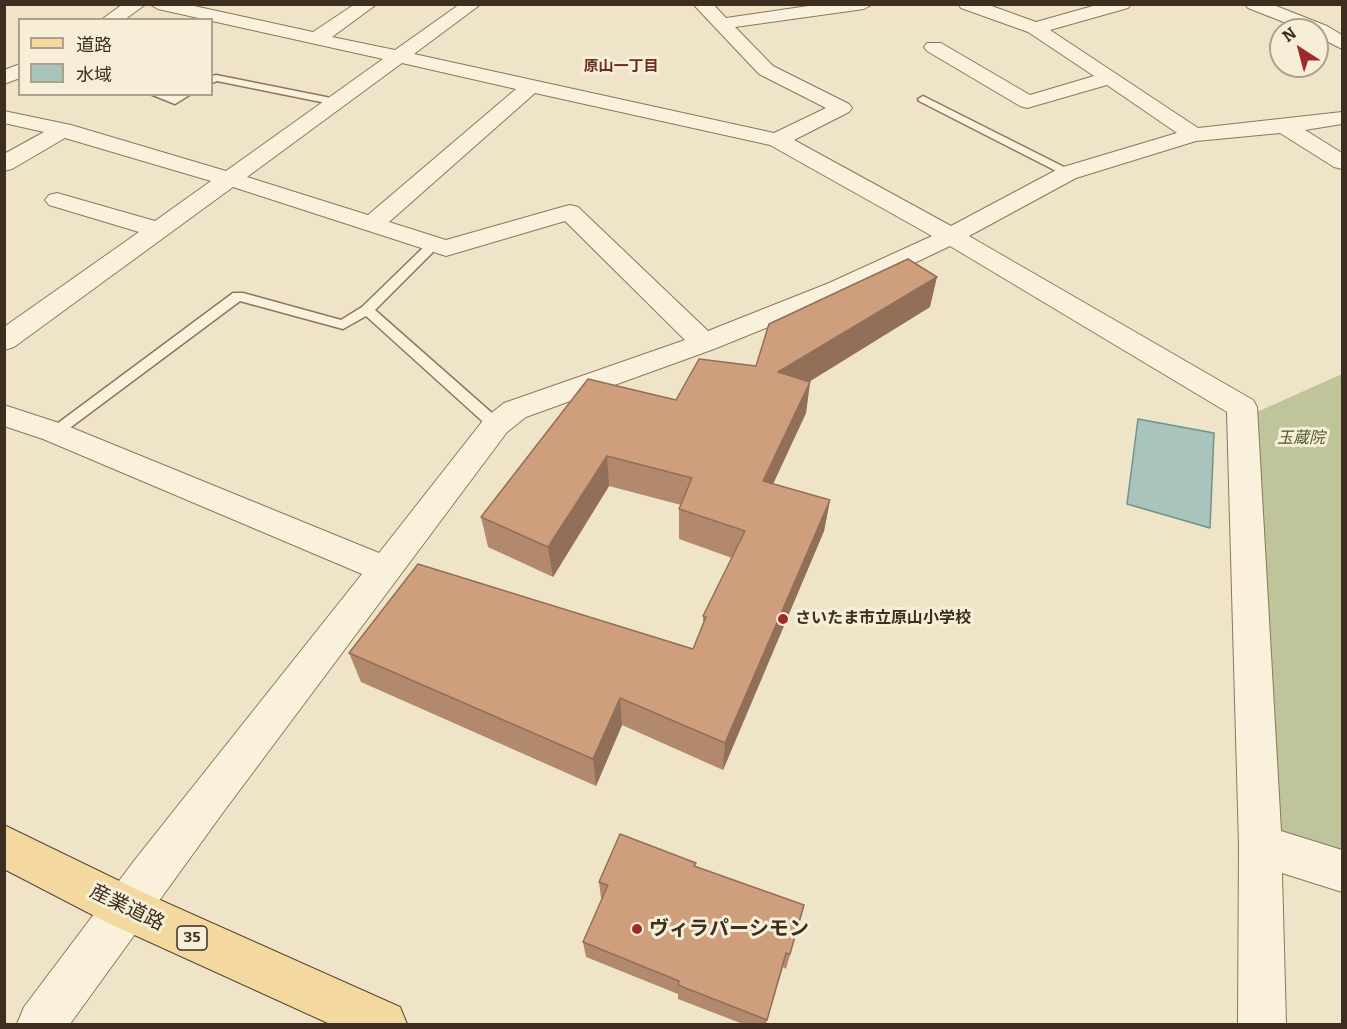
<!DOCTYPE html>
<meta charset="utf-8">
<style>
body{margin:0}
#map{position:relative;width:1347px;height:1029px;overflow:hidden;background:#f0e4c8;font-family:Bitter,"Noto Sans JP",serif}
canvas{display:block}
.frame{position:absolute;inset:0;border:6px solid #3d2e20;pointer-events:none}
.legend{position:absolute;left:18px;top:18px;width:195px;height:78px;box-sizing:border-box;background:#f7eed8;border:2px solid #ada18e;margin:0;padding:8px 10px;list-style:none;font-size:18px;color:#3d2e20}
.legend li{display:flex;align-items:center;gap:12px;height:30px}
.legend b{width:30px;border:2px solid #ada18e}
.north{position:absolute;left:1269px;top:18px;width:60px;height:60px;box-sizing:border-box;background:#f7eed8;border:2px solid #ada18e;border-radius:50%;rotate:324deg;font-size:16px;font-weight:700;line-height:24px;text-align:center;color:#3d2e20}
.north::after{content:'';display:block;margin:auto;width:21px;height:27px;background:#9e2a2b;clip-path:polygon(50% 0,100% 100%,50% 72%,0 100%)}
</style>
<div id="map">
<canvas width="1347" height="1029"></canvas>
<div class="frame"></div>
<ul class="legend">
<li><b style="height:8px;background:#f3d9a0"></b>道路</li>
<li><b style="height:16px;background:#a9c4bc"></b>水域</li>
</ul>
<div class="north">N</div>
</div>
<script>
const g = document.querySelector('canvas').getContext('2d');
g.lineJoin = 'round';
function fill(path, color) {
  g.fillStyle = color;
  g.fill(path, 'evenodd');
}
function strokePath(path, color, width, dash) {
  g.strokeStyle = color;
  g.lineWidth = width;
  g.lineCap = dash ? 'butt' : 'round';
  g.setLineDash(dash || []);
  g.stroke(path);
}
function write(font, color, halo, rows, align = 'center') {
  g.font = font + ' Bitter,"Noto Sans JP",serif';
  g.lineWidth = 6;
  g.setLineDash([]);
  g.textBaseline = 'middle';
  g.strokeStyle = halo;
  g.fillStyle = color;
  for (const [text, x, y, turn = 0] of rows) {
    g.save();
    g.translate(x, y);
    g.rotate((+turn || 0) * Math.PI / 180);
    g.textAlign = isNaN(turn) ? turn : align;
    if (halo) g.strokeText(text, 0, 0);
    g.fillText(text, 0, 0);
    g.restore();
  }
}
const cemetery = new Path2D(`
 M 1342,374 L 1342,856 L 1279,837 L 1257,412 Z`);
const water = new Path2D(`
 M 1138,419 L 1214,433 L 1210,528 L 1127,504 Z`);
const service = new Path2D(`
 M 216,75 L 336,99 L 341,102 L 336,105 L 217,81 L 212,83 L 212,76 Z
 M 150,94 C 165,94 177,94 191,94 L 175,104 Z
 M 923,96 L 1072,171 L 1074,173 L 1068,176 L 1064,175 L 919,101 L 918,99 Z
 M 434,240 L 440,244 L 438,247 L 375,310 L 501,421 L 504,425 L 501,429 L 491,429 L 366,316 L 343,329 L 240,301 L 59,436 L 54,437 L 46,432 L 233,293 L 243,293 L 341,320 L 362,307 L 430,241 Z`);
const minor = new Path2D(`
 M 123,4 L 146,4 L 124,20 L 101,20 Z
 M 149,4 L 185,4 L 313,32 L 355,4 L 377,4 L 332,37 L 395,50 L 460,4 L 481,4 L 414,54 L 774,133 L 826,108 L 759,74 L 693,4 L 713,4 L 726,18 L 822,4 L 873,4 L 864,9 L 735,27 L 773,66 L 849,104 L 852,108 L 849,112 L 794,140 L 951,226 L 1060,168 L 1177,133 L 1107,85 L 1027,108 L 1020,106 L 927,51 L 924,47 L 927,43 L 941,43 L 1030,95 L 1094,76 L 1028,32 L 961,8 L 958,4 L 986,4 L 1036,22 L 1100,4 L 1131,4 L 1128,8 L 1050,30 L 1198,128 L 1342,112 L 1342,124 L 1305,130 L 1342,153 L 1342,169 L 1334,167 L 1280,133 L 1196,141 L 1076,178 L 969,236 L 1253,400 L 1257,407 L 1281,831 L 1342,850 L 1342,892 L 1282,873 L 1286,1024 L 1238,1024 L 1239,845 L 1227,412 L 950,246 L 847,295 L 714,349 L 526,417 L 507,432 L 224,811 L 70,1024 L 17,1024 L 24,1007 L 137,857 L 362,574 L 43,439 L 4,426 L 4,405 L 65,425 L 379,553 L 485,418 L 504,403 L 685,340 L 565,221 L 446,256 L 233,187 L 14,347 L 4,350 L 4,327 L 139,232 L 49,205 L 45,200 L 49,195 L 57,193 L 155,221 L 211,181 L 65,138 L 12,169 L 4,171 L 4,154 L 44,132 L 4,123 L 4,111 L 71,125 L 226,171 L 383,59 L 158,9 ZM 402,63 L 516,89 L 368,215 L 247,177 ZM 535,93 L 770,145 L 932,236 L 829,283 L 708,331 L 578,207 L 570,205 L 562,207 L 446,240 L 389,222 Z
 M 1245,4 L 1271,4 L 1327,26 L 1342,35 L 1342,49 L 1317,36 L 1317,30 L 1304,30 L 1248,8 Z
 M 20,64 L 20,78 L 4,84 L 4,70 Z`);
const primary = new Path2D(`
 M 4,825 L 140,891 L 400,1007 L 407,1024 L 330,1024 L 108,923 L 4,869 Z`);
const wall = new Path2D(`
 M 930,307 L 808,382 L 810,382 L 806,413 L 773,484 L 830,500 L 824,531 L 723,770 L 622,725 L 596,786 L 361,682 L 349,653 L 693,649 L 703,624 L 703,616 L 732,558 L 679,539 L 679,509 L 681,505 L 609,486 L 553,577 L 488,547 L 481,517 L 676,400 L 756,366 Z
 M 696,867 L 804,905 L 786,969 L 783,967 L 766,1024 L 743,1024 L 678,999 L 678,994 L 586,957 L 583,942 L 602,898 L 601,898 L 599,882 Z`);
const shadedWall = new Path2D(`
 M 937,277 L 930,307 L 775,403 L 778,372 Z
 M 810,382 L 806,413 L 760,512 L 763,481 Z
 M 607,456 L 609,486 L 553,577 L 548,547 Z
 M 830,500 L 824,531 L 723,770 L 725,743 Z
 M 620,698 L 622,725 L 596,786 L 593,759 Z`);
const building = new Path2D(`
 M 908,259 L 937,277 L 778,372 L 810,382 L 763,481 L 830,500 L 725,743 L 620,698 L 593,759 L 349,653 L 418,564 L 693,649 L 706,617 L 703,616 L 745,531 L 679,509 L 692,478 L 607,456 L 548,547 L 481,517 L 588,379 L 676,400 L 699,359 L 756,366 L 769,324 Z
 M 620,834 L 696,863 L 694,866 L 804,905 L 790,954 L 786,953 L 767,1020 L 678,985 L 679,981 L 583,942 L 608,885 L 599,882 Z`);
const markers = [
 [783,619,6,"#9e2a2b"],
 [637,929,6,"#9e2a2b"]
];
const farNeighbourhoodnames = [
 ["原山一丁目",621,67]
];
const shields = [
 [192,938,30]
];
const shieldNames = [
 ["35",192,938]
];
const parkNames = [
 ["玉蔵院",1301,439]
];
const poiNames = [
 ["さいたま市立原山小学校",795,619]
];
const nearStreetnames = [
 ["産業道路",127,908,26]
];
const nearPoinames = [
 ["ヴィラパーシモン",649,929]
];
fill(cemetery, '#bfc49a');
fill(water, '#a9c4bc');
strokePath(water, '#6f938a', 1.5);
strokePath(service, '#8d765c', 3);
strokePath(minor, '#8d765c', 2);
strokePath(primary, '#5b4430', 2);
fill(service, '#faf1dc');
fill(minor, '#faf1dc');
fill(primary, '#f3d9a0');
fill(wall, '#b2896c');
fill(shadedWall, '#916f58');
fill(building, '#cf9f7d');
strokePath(building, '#916f58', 1.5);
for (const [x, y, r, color] of markers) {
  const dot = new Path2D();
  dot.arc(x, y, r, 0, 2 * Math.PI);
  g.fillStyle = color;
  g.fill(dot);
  strokePath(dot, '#f7eed8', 2);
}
write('bold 15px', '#6b2e1e', '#f7eed8', farNeighbourhoodnames);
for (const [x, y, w] of shields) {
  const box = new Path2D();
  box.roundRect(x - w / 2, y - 12, w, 24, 4.5);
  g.fillStyle = '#f7eed8';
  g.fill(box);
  strokePath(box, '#3d2e20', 1.5);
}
write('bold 15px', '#3d2e20', null, shieldNames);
write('italic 16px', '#4d5a26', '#f7eed8', parkNames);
write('bold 16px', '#3d2e20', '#f7eed8', poiNames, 'left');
write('20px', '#3d2e20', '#f7eed8', nearStreetnames);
write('bold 20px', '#3d2e20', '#f7eed8', nearPoinames, 'left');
</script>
